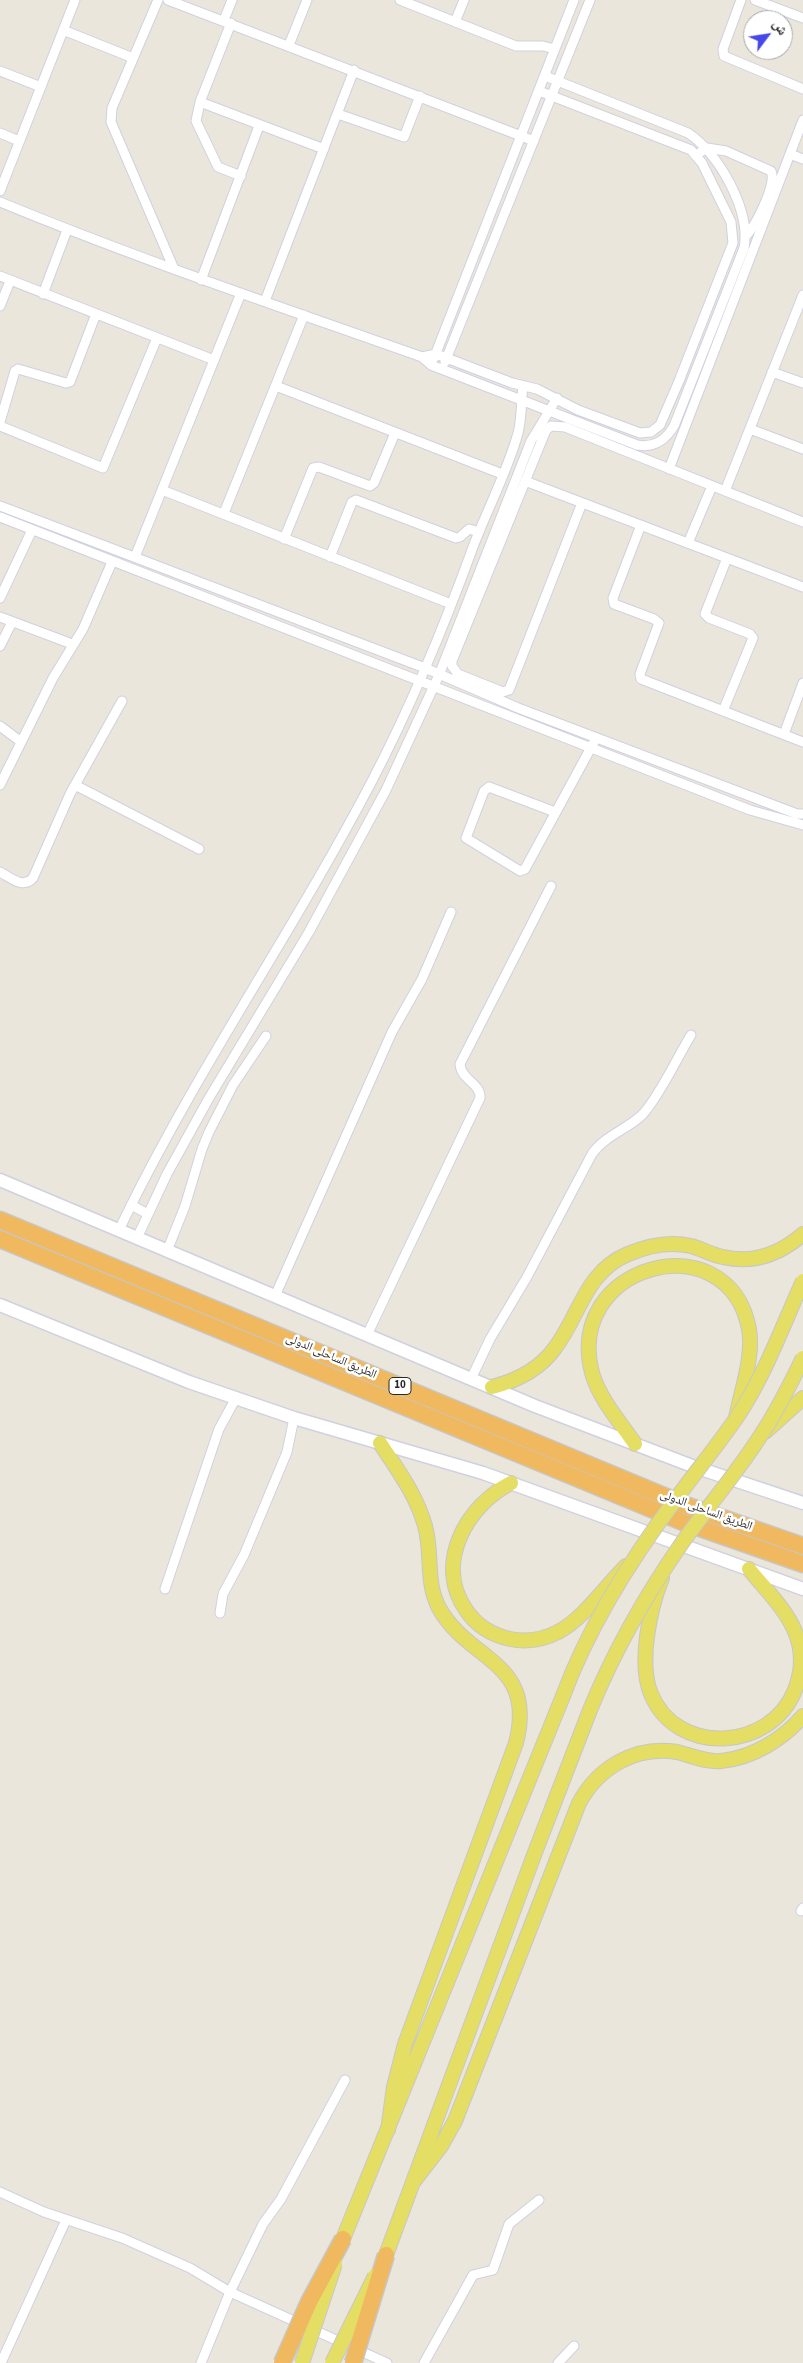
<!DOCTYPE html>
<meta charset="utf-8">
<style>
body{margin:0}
#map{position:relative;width:803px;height:2363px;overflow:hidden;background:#eae6db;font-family:"Source Sans 3","Noto Naskh Arabic",sans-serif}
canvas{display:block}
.north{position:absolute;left:743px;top:10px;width:50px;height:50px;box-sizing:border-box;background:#fff;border:1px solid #a9a9a9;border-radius:50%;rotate:59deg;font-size:14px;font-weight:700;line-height:20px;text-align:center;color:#282828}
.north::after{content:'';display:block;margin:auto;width:18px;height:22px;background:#4748ea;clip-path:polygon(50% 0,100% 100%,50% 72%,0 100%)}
</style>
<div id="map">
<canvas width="803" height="2363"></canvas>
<div class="north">ش</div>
</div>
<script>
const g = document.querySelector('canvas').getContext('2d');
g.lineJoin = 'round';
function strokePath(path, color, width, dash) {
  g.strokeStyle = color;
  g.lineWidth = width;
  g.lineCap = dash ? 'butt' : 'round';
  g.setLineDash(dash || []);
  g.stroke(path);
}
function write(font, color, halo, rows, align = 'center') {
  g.font = font + ' "Source Sans 3","Noto Naskh Arabic",sans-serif';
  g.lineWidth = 5;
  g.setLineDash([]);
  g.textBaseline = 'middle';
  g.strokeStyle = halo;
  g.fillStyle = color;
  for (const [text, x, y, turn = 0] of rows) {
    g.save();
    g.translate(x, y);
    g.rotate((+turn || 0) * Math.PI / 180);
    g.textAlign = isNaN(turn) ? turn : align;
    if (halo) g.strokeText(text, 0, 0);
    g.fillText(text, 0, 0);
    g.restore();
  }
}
const street = new Path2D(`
 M 158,0 L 112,108 L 111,122 L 174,269
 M 168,0 L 534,141
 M 400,0 L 516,46 L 543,46 L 555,49
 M 741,0 L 723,49 L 724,56 L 803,89
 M 755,0 L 803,18
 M 224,20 L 232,0
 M 455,22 L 464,0
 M 231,23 L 200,102 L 196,121 L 218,167 L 241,176
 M 63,30 L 133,58
 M 289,45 L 307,0
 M 0,71 L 41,87
 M 200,102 L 324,149
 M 338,114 L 404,137 L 420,96
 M 0,133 L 19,141
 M 790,154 L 803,159
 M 696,155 L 707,148 L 726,151 L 771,171 C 777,184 756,225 746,236
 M 0,191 L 75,0
 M 0,202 C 138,259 281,307 422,357 L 431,365 L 637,445 C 654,448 665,441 674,426 L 744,248 C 751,211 719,153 688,133 L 545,76
 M 0,276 L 214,360
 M 201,280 L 259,126
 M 43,294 L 67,230
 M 265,301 L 354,70
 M 0,306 L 10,281
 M 422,357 L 436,354 L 512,383 L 537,389 L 578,410 L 640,433 L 651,432 L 660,425 L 679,381 L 733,243 L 731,222 L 702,163 L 691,150 L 539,91
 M 434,358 L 574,0
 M 445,362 L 590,0
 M 772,372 L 803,383
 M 276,386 L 502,474
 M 0,422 L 15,371 L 18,369 L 66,383 L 70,382 L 96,314
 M 0,426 L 103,468 L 157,338
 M 750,429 L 803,449
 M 669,469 L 803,120
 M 525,481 L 803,587
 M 162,490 L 451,604
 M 725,491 L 803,295
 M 582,503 L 509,690 L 503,692 L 458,674 L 452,666 L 452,661 L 546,430 L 551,426 L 565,427 L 803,522
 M 0,506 L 425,668 L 518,708 L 797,814 L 803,814
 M 224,513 L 304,315
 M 0,517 L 750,810 L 803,825
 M 641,525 L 613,598 L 614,604 L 654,619 L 659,623 L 640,674 L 641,679 L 803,742
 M 284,539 L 313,468 L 319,467 L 370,486 L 374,483 L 395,433
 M 688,543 L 712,486
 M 135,557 L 241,293
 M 330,557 L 352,502 L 356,500 L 456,538 L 460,537 L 469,529 L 479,532
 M 0,598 L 32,530
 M 0,617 L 72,644
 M 0,646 L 12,622
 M 723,711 L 753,638 L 750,634 L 709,618 L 705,614 L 727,558
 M 0,726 L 20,741
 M 784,734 L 803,683
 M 0,785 L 53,678 L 83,629 L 112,562
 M 75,785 L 199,849
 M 555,812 L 489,787 L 484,791 L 466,838 L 520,871 L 525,869 L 594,742
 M 0,872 C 11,878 23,889 33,878 L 70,794 L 122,701
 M 131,1205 L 148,1214
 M 119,1230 C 193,1075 292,934 372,781 C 411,706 444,627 473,547 C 487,510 508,470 518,433 C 522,418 521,401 523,386
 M 137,1238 L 167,1174 L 209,1098 L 309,932 L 386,790 L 439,675 L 531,441 L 557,398
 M 167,1251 L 185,1206 L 202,1149 L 209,1132 L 233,1085 L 266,1036
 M 275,1296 L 392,1032 L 422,979 L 451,912
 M 367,1335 L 480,1098 C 481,1083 461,1080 460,1064 L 551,886
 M 471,1379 L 490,1339 L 527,1277 L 592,1154 C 605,1135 627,1130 643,1114 C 660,1095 677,1058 691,1035
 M 165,1589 L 219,1429 L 236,1398
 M 220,1613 L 223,1594 L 244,1555 L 287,1452 L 294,1418
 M 801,1911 L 803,1908
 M 0,2192 L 44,2212 L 122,2238 L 190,2268 L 230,2292 L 387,2363
 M 1,2363 L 66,2220
 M 201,2363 L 230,2292 L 263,2224 L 281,2199 L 345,2080
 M 424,2363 L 473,2275 L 493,2270 L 509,2224 L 539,2200
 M 558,2363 L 574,2346`);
const secondary = new Path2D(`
 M 0,1180 L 535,1406 L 695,1467 L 803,1503
 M 0,1305 L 189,1382 L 294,1418 L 483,1473 L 803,1589`);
const primary = new Path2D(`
 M 492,1387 C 516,1381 540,1369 555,1348 C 580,1315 585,1272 628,1254 C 647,1246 670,1241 691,1246 C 702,1249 712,1255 723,1257 C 753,1264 780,1254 803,1234
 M 765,1432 L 803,1398
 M 380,1443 C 397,1469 417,1496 425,1526 C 433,1554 425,1581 439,1608 C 469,1662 537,1661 516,1743 L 405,2044 L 394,2087 L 388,2130
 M 635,1444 C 621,1423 601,1401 593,1376 C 560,1265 728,1219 749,1329 C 754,1357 741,1391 736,1418
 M 511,1483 C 466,1506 434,1564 466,1610 C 476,1625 492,1635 510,1639 C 526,1642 543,1640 558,1632 C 582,1620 606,1586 626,1566
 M 662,1578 C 650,1608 638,1663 651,1694 C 677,1757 771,1751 795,1690 C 802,1672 803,1652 796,1634 C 787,1610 765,1589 749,1569
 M 414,2181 L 441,2146 L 455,2121 L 579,1803 C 598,1768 635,1745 677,1752 C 690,1755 708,1763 721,1761 C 753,1758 783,1739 803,1716
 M 343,2239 L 563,1696
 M 386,2255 L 534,1855 L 590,1710`);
const highway = new Path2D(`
 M 0,1220 L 688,1506 L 803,1546
 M 0,1239 L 683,1522 L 803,1564`);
const primaryBridge = new Path2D(`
 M 563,1696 C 589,1626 631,1559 676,1499 C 695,1473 716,1447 735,1420 C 764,1378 782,1327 803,1281
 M 590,1710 C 614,1651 646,1595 682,1543 C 708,1506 737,1473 761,1435 C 777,1411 790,1385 803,1358
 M 302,2363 L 335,2264
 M 332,2363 L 375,2276`);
const highwayBridge = new Path2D(`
 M 282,2363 L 309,2302 L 343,2239
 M 353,2363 L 386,2255`);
const shields = [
 [400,1386,22]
];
const shieldNames = [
 ["10",400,1386]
];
const streetNames = [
 ["الطريق الساحلى الدولى",331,1357,23],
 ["الطريق الساحلى الدولى",706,1511,20]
];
strokePath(street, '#d0d1e0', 11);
strokePath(secondary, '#d0d1e0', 15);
strokePath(primary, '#c7c7c7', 16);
strokePath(highway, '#c7c7c7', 19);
strokePath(street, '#fff', 9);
strokePath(secondary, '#fff', 12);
strokePath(primary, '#e4de65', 14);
strokePath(highway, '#f0b85f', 16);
strokePath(primaryBridge, '#c7c7c7', 16, []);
strokePath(highwayBridge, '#c7c7c7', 19, []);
strokePath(primaryBridge, '#e4de65', 14);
strokePath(highwayBridge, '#f0b85f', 16);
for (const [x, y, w] of shields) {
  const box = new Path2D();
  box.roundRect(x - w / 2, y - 8.5, w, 17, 4);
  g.fillStyle = '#fff';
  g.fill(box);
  strokePath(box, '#282828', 1);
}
write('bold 11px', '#282828', null, shieldNames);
write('12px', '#282828', '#fff', streetNames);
</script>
